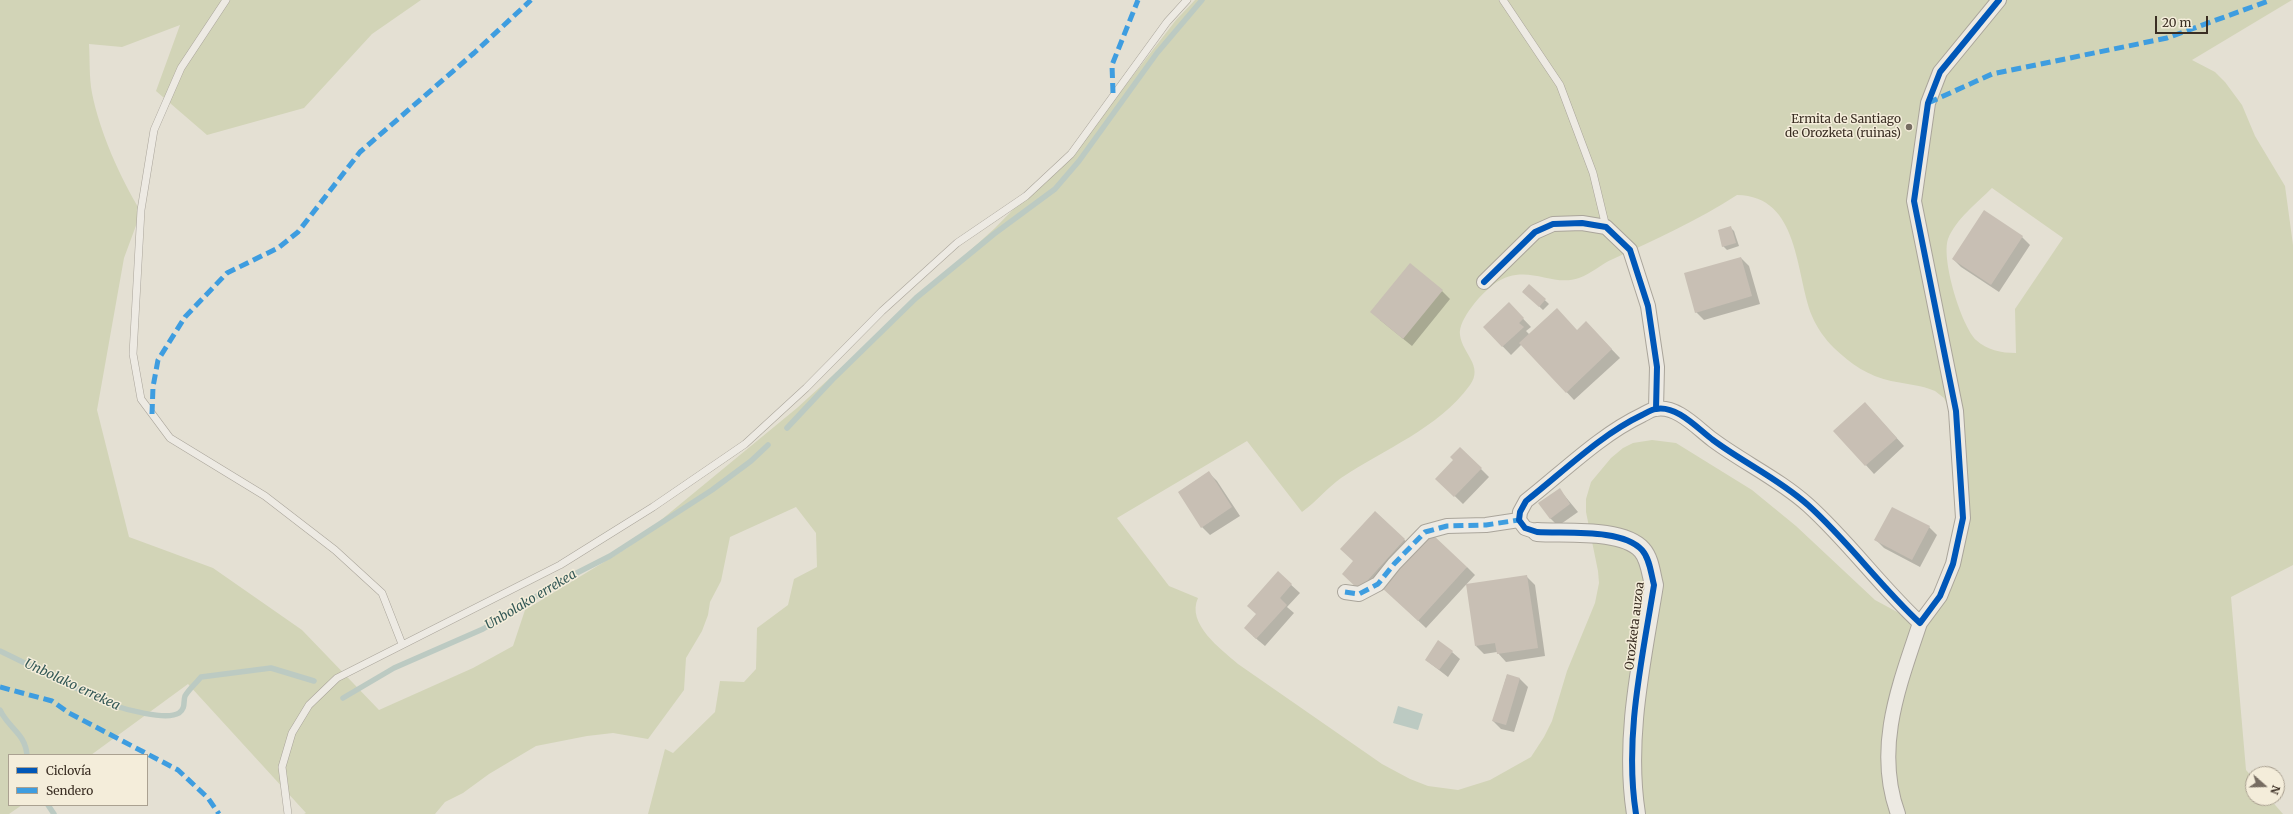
<!DOCTYPE html>
<meta charset="utf-8">
<style>
body{margin:0}
#map{position:relative;width:2293px;height:814px;overflow:hidden;background:#e4e0d3;font-family:Merriweather,serif}
canvas{display:block}
.legend{position:absolute;left:8px;top:754px;width:140px;height:52px;box-sizing:border-box;background:#f4edda;border:1px solid #aaa191;margin:0;padding:5px 7px;list-style:none;font-size:12px;color:#3a2e23}
.legend li{display:flex;align-items:center;gap:8px;height:20px}
.legend b{width:20px;border:1px solid #aaa191}
.north{position:absolute;left:2245px;top:766px;width:40px;height:40px;box-sizing:border-box;background:#f4edda;border:1px solid #aaa191;border-radius:50%;rotate:110deg;font-size:11px;font-weight:700;line-height:16px;text-align:center;color:#3a2e23}
.north::after{content:'';display:block;margin:auto;width:14px;height:18px;background:#766c61;clip-path:polygon(50% 0,100% 100%,50% 72%,0 100%)}
.scale{position:absolute;left:2155px;top:16px;width:53px;height:18px;box-sizing:border-box;border:2px solid #3a2e23;border-top:0;padding-left:5px;font-size:12px;line-height:14px;white-space:nowrap;color:#3a2e23;-webkit-text-stroke:3px #f4edda;paint-order:stroke}
</style>
<div id="map">
<canvas width="2293" height="814"></canvas>
<ul class="legend">
<li><b style="height:5px;background:#0057b8"></b>Ciclovía</li>
<li><b style="height:5px;background:#3e9de0"></b>Sendero</li>
</ul>
<div class="north">N</div>
<div class="scale">20 m</div>
</div>
<script>
const g = document.querySelector('canvas').getContext('2d');
g.lineJoin = 'round';
function fill(path, color) {
  g.fillStyle = color;
  g.fill(path, 'evenodd');
}
function strokePath(path, color, width, dash) {
  g.strokeStyle = color;
  g.lineWidth = width;
  g.lineCap = dash ? 'butt' : 'round';
  g.setLineDash(dash || []);
  g.stroke(path);
}
function write(font, color, halo, rows, align = 'center') {
  g.font = font + ' Merriweather,serif';
  g.lineWidth = 3;
  g.setLineDash([]);
  g.textBaseline = 'middle';
  g.strokeStyle = halo;
  g.fillStyle = color;
  for (const [text, x, y, turn = 0] of rows) {
    g.save();
    g.translate(x, y);
    g.rotate((+turn || 0) * Math.PI / 180);
    g.textAlign = isNaN(turn) ? turn : align;
    if (halo) g.strokeText(text, 0, 0);
    g.fillText(text, 0, 0);
    g.restore();
  }
}
const green = new Path2D(`
 M 0,0 L 421,0 L 372,34 L 304,108 L 207,135 L 156,91 L 180,25 L 122,47 L 89,44 C 90,60 89,77 92,93 C 100,133 120,177 141,212 L 124,258 L 97,410 L 129,537 L 213,568 L 302,630 L 379,710 L 473,668 L 513,646 L 525,610 L 627,548 L 797,408 L 995,228 L 1090,131 L 1176,20 L 1195,0 L 2292,0 L 2192,60 L 2215,72 L 2225,82 L 2242,105 L 2255,136 L 2285,186 L 2293,245 L 2293,565 L 2231,597 L 2246,770 L 2253,778 L 2253,798 L 2269,798 L 2283,814 L 648,814 L 665,749 L 673,753 L 715,712 L 720,681 L 744,682 L 756,669 L 757,628 L 788,605 L 794,579 L 817,567 L 816,533 L 796,507 L 730,537 L 721,581 L 710,602 L 708,615 L 702,631 L 686,658 L 684,690 L 648,739 L 613,733 L 587,736 L 536,746 L 489,774 L 463,793 L 445,802 L 435,814 L 304,814 L 306,813 L 188,684 L 91,755 L 9,755 L 9,805 L 22,805 L 9,814 L 0,814 ZM 1992,188 L 2063,238 L 2015,309 L 2016,353 C 2001,353 1987,350 1976,340 C 1961,325 1941,259 1948,239 C 1956,219 1977,203 1992,188 ZM 1737,195 C 1800,196 1795,273 1812,316 C 1817,328 1825,339 1834,348 C 1851,364 1868,376 1891,381 C 1906,384 1921,385 1935,391 L 1944,398 L 1949,408 L 1959,522 L 1925,627 L 1875,600 L 1796,526 L 1752,490 L 1676,443 L 1652,440 L 1633,443 L 1623,448 L 1611,458 L 1591,482 L 1586,499 L 1586,512 L 1598,571 L 1599,583 L 1595,603 L 1567,671 L 1552,721 L 1544,737 L 1531,757 L 1490,780 L 1458,790 L 1428,786 L 1410,779 L 1382,764 L 1238,664 C 1221,649 1186,624 1198,598 L 1169,586 L 1117,518 L 1247,441 L 1302,512 C 1316,502 1327,488 1341,478 C 1384,449 1438,429 1470,385 C 1484,366 1462,353 1460,335 C 1458,319 1482,293 1494,284 C 1526,261 1551,288 1579,278 C 1591,274 1601,264 1613,259 C 1655,240 1698,220 1737,195 Z`);
const water = new Path2D(`
 M 1398,706 L 1423,714 L 1418,730 L 1393,723 Z`);
const shadow = new Path2D(`
 M 1731,228 L 1734,231 L 1739,246 L 1727,250 L 1723,246 Z
 M 2022,237 L 2030,245 L 1999,292 L 1961,267 L 1953,259 Z
 M 1741,258 L 1749,266 L 1760,304 L 1704,320 L 1696,312 Z
 M 1529,285 L 1549,304 L 1543,310 L 1523,291 Z
 M 1442,291 L 1450,299 L 1412,346 L 1380,320 Z
 M 1509,304 L 1531,327 L 1526,331 L 1529,334 L 1594,331 L 1620,358 L 1574,400 L 1522,344 L 1511,355 L 1484,327 Z
 M 1873,412 L 1904,446 L 1874,474 L 1835,431 Z
 M 1460,448 L 1489,477 L 1463,504 L 1437,479 L 1455,460 Z
 M 1209,473 L 1217,481 L 1240,516 L 1210,535 L 1202,527 L 1179,492 Z
 M 1560,490 L 1578,512 L 1558,526 L 1550,518 Z
 M 1375,512 L 1413,548 L 1368,597 L 1354,562 Z
 M 1929,527 L 1937,535 L 1920,567 L 1884,548 L 1876,540 Z
 M 1467,567 L 1475,575 L 1426,628 L 1392,596 Z
 M 1278,573 L 1300,593 L 1287,607 L 1294,613 L 1265,646 L 1253,636 L 1257,615 Z
 M 1527,577 L 1535,585 L 1545,656 L 1506,662 L 1497,652 L 1484,654 L 1476,646 Z
 M 1452,652 L 1460,659 L 1448,677 L 1426,660 Z
 M 1507,675 L 1520,679 L 1528,687 L 1514,732 L 1501,729 L 1493,721 Z`);
const stream = new Path2D(`
 M 787,428 L 832,380 L 916,298 L 994,234 L 1055,189 L 1079,161 L 1157,53 L 1202,0
 M 0,651 L 109,704 C 124,709 166,721 179,713 C 186,708 183,702 185,696 C 188,690 197,682 201,677 L 271,668 L 314,681
 M 343,698 L 394,668 L 483,629 L 563,580 L 610,556 L 712,490 L 751,461 L 768,445
 M 0,710 C 9,729 25,733 27,755
 M 48,805 L 54,814`);
const building = new Path2D(`
 M 1984,210 L 2023,236 L 1991,285 L 1952,259 Z
 M 1731,226 L 1736,243 L 1722,247 L 1718,230 Z
 M 1741,257 L 1752,296 L 1695,313 L 1684,273 Z
 M 1410,263 L 1443,290 L 1403,339 L 1370,312 Z
 M 1529,284 L 1546,299 L 1539,307 L 1522,292 Z
 M 1509,302 L 1524,318 L 1519,323 L 1524,327 L 1502,347 L 1483,327 Z
 M 1557,308 L 1577,330 L 1586,321 L 1612,349 L 1566,393 L 1519,343 Z
 M 1865,402 L 1897,438 L 1865,466 L 1833,431 Z
 M 1460,447 L 1482,468 L 1454,497 L 1435,479 L 1453,460 L 1450,457 Z
 M 1209,471 L 1232,507 L 1201,528 L 1178,492 Z
 M 1560,488 L 1570,504 L 1550,519 L 1538,503 Z
 M 1892,507 L 1930,526 L 1912,560 L 1874,540 Z
 M 1375,511 L 1405,539 L 1359,590 L 1342,574 L 1353,561 L 1340,549 Z
 M 1432,534 L 1467,567 L 1418,621 L 1382,588 Z
 M 1278,571 L 1292,584 L 1280,598 L 1287,605 L 1256,639 L 1244,628 L 1256,614 L 1247,606 Z
 M 1527,575 L 1538,648 L 1497,654 L 1495,643 L 1475,646 L 1466,584 Z
 M 1438,640 L 1453,651 L 1439,670 L 1425,660 Z
 M 1507,674 L 1520,678 L 1506,725 L 1492,721 Z`);
const service = new Path2D(`
 M 226,0 L 181,68 L 154,130 L 141,210 L 133,354 L 141,399 L 170,438 L 265,496 L 335,550 L 382,593 L 402,644
 M 1503,0 L 1560,85 L 1593,173 L 1606,227
 M 288,814 L 282,767 L 292,733 L 309,705 L 337,678 L 560,565 L 653,507 L 745,444 L 806,388 L 882,311 L 957,243 L 1026,196 L 1071,154 L 1167,22 L 1187,0`);
const minor = new Path2D(`
 M 1484,282 L 1535,232 L 1553,224 L 1582,223 L 1606,227 L 1630,250 L 1648,306 L 1657,367 L 1656,409
 M 1537,532 L 1525,528 L 1519,520 L 1520,512 L 1526,501 C 1563,472 1600,435 1642,415 C 1646,413 1652,409 1656,409 C 1677,405 1698,429 1713,440 C 1744,463 1779,479 1808,505 C 1849,542 1880,586 1920,623 L 1940,596 L 1953,564 L 1963,518 L 1956,411 L 1914,201 L 1928,103 L 1940,72 L 1999,0
 M 1345,592 L 1359,594 L 1378,584 L 1394,564 L 1425,532 L 1447,526 L 1486,525 L 1519,520
 M 1898,814 C 1874,748 1899,686 1920,623`);
const tertiary = new Path2D(`
 M 1537,532 C 1565,534 1622,528 1642,550 C 1650,559 1651,574 1654,585 C 1642,660 1624,738 1636,814`);
const quiet = new Path2D(`
 M 1113,93 L 1112,65 L 1138,0
 M 1928,103 L 1992,74 L 2167,38 L 2271,0
 M 152,414 L 153,387 L 158,360 L 185,317 L 227,273 L 278,248 L 298,232 L 360,152 L 474,53 L 531,0
 M 1345,592 L 1359,594 L 1378,584 L 1394,564 L 1425,532 L 1447,526 L 1486,525 L 1519,520
 M 0,687 L 52,701 L 69,713 L 178,770 L 208,798 L 219,814`);
const cycleway = new Path2D(`
 M 1484,282 L 1535,232 L 1553,224 L 1582,223 L 1606,227 L 1630,250 L 1648,306 L 1657,367 L 1656,409
 M 1636,814 C 1624,738 1642,660 1654,585 C 1651,574 1650,559 1642,550 C 1622,528 1565,534 1537,532 L 1525,528 L 1519,520 L 1520,512 L 1526,501 C 1563,472 1600,435 1642,415 C 1646,413 1652,409 1656,409 C 1677,405 1698,429 1713,440 C 1744,463 1779,479 1808,505 C 1849,542 1880,586 1920,623 L 1940,596 L 1953,564 L 1963,518 L 1956,411 L 1914,201 L 1928,103 L 1940,72 L 1999,0`);
const markers = [
 [1909,127,4,"#766c61"]
];
const poiNames = [
 ["Ermita de Santiago",1901,120],
 ["de Orozketa (ruinas)",1901,134]
];
const streetNames = [
 ["Orozketa auzoa",1635,626,-83]
];
const waterNames = [
 ["Unbolako errekea",531,600,-31],
 ["Unbolako errekea",72,685,25]
];
fill(green, '#d2d4b7');
fill(water, '#bccac2');
fill(shadow, '#0003');
strokePath(stream, '#bccac2', 5.5);
fill(building, '#c8bfb4');
strokePath(service, '#aaa59b', 8);
strokePath(minor, '#aaa59b', 16);
strokePath(tertiary, '#aaa59b', 20);
strokePath(service, '#edeae3', 7);
strokePath(minor, '#edeae3', 14);
strokePath(tertiary, '#edeae3', 18);
strokePath(quiet, '#3e9de0', 5, [10, 5]);
strokePath(cycleway, '#0057b8', 6);
for (const [x, y, r, color] of markers) {
  const dot = new Path2D();
  dot.arc(x, y, r, 0, 2 * Math.PI);
  g.fillStyle = color;
  g.fill(dot);
  strokePath(dot, '#f4edda', 1.5);
}
write('12px', '#3a2e23', '#f4edda', poiNames, 'right');
write('12px', '#3a2e23', '#f4edda', streetNames);
write('italic 13px', '#335856', '#f4edda', waterNames);
</script>
